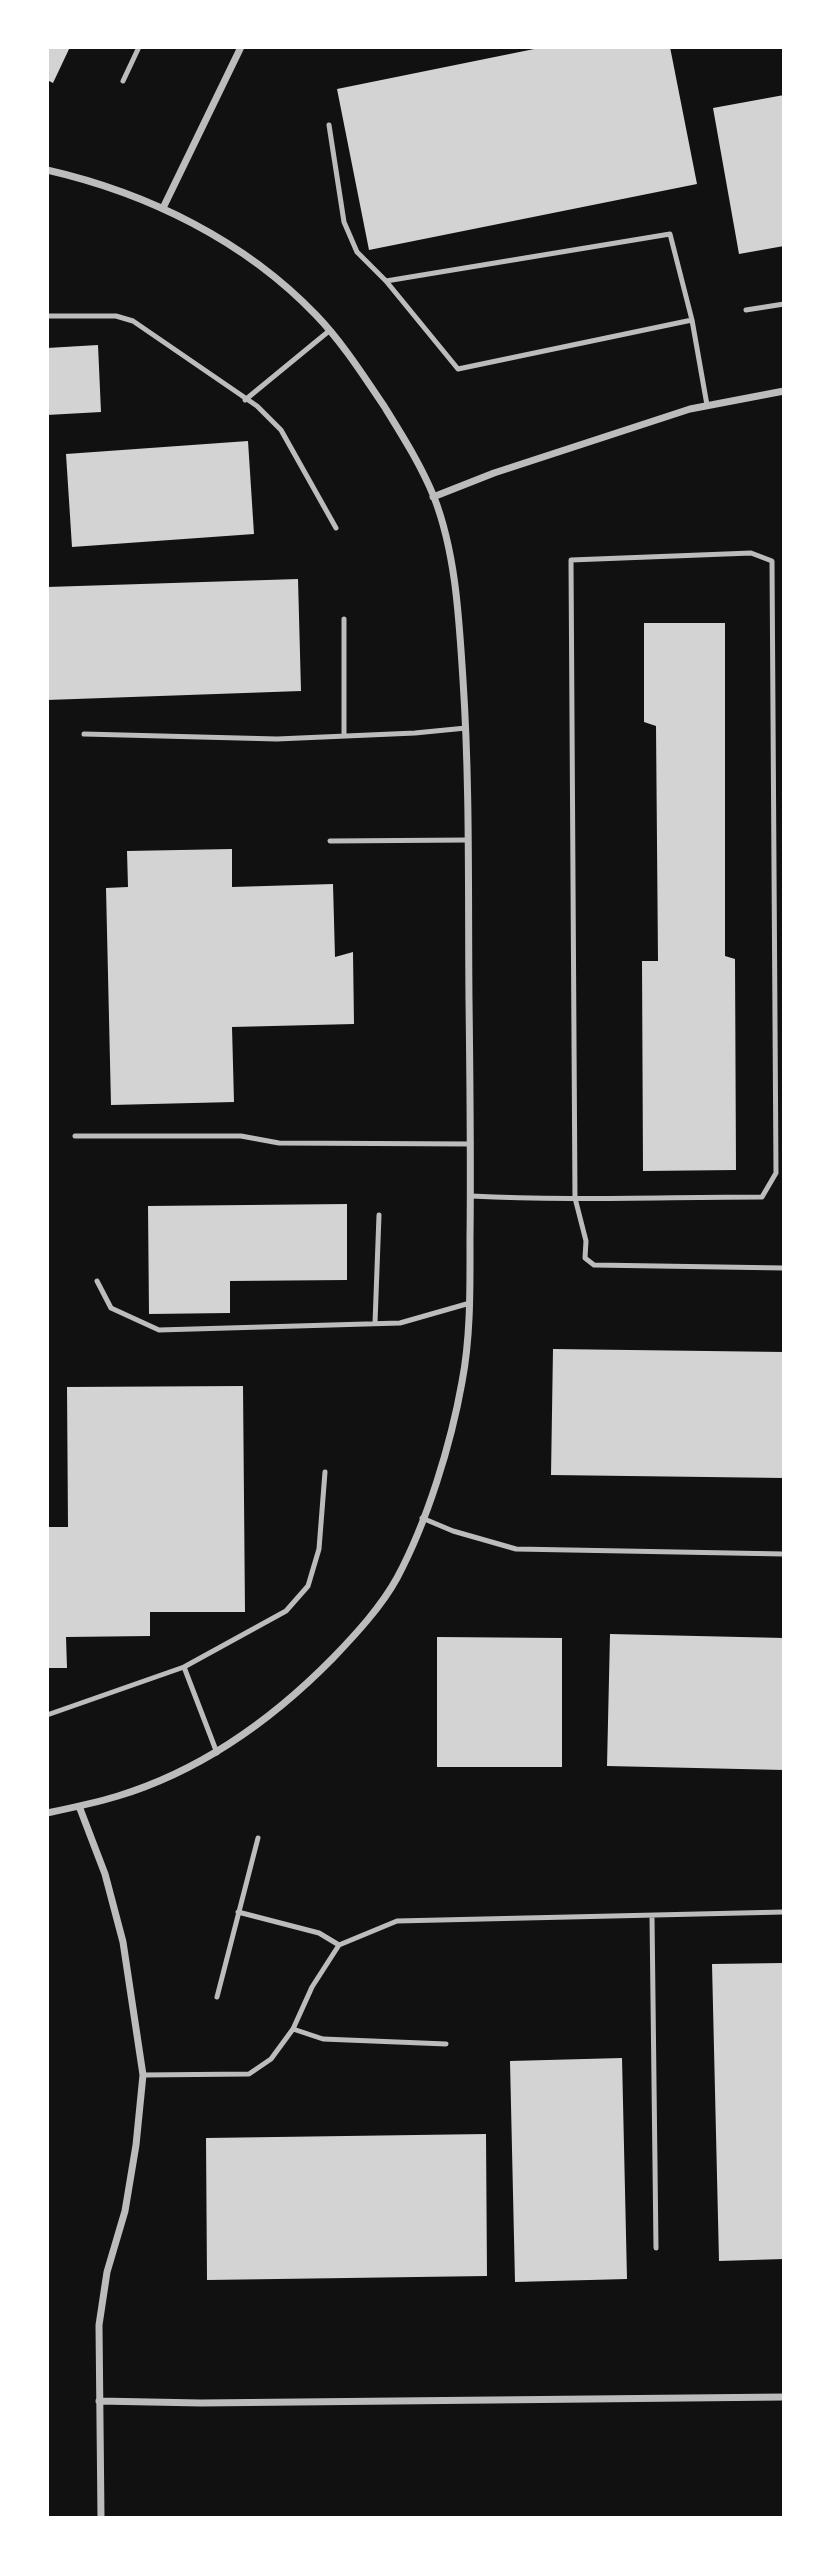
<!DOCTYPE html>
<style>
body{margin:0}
#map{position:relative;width:831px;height:2565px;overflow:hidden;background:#111;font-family:"Open Sans",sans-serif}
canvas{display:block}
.frame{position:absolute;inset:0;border:49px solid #fff;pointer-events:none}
</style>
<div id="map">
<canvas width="831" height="2565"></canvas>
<div class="frame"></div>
</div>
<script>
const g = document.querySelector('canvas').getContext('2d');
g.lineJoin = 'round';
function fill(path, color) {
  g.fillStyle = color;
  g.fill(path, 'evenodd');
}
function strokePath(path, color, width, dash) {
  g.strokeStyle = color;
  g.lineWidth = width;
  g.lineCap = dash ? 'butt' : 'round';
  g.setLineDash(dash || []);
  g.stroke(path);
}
const building = new Path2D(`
 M 47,47 L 70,47 L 53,83 L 47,80 Z
 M 544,47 L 670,47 L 697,184 L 369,250 L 337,89 Z
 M 784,95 L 784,246 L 739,254 L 713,108 Z
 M 98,345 L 101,412 L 47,415 L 47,348 Z
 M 248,441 L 254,534 L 72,547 L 66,454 Z
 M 298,579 L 301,691 L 47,700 L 47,587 Z
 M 644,623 L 725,623 L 725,956 L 735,959 L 736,1170 L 643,1171 L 642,961 L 658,961 L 656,726 L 644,722 Z
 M 232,849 L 232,887 L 333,884 L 335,957 L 353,952 L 354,1024 L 232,1027 L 234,1102 L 111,1105 L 106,888 L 128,887 L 127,851 Z
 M 347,1204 L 347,1280 L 230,1281 L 230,1313 L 149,1314 L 148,1206 Z
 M 553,1349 L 784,1352 L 784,1478 L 551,1475 Z
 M 243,1386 L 245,1612 L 150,1612 L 150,1636 L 66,1637 L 67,1668 L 47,1668 L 47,1527 L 68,1527 L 67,1387 Z
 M 610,1634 L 784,1638 L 784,1770 L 607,1766 Z
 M 437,1637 L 562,1638 L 562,1767 L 437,1767 Z
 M 784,1963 L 784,2259 L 719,2261 L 712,1964 Z
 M 622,2058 L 627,2279 L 515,2282 L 510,2061 Z
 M 486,2134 L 487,2276 L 207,2280 L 206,2138 Z`);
const service = new Path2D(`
 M 123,81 L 139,47
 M 329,125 L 344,222 L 357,252 L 386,281
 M 746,310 L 784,304
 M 47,316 L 116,316 L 133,321 L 257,406 L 281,430 L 336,528
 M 692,320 L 458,369 L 386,281 L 670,234 L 692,320 L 707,405
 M 245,400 L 329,331
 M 84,734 L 277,739 L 415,733 L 466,728
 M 344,736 L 344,619
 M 330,841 L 467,840
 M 75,1136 L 241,1136 L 279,1143 L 471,1144
 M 471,1196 C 568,1201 665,1197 762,1197 L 776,1173 L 772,561 L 751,553 L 571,560 L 575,1198 L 586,1241 L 585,1258 L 594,1265 L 784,1268
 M 97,1281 L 111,1308 L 159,1330 L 400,1323 L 470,1303
 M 375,1323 L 379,1215
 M 422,1518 L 453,1531 L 516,1549 L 784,1554
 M 184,1667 L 217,1753
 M 47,1715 L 184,1667 L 286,1611 L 308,1586 L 319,1549 L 325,1472
 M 238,1912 L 319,1933 L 339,1945
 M 652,1916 L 656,2248
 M 217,1997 L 258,1838
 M 293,2029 L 323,2039 L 446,2044
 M 143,2075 L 249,2074 L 271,2059 L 293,2029 L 312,1987 L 339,1945 L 397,1921 L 784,1912`);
const minor = new Path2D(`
 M 47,170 C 148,193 245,241 316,315 C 342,342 363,375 384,406 C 402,435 421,465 434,497 C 456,554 459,619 463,680 C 470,786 468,893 469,1000 C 470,1079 471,1158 470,1238 C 470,1285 471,1335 462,1382 C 451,1444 427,1522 397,1578 C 381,1607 356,1634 333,1658 C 273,1719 200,1771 118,1796 C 95,1803 71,1808 47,1813
 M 163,208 L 241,47
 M 433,497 L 494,473 L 690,409 L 784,391
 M 79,1806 L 105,1874 L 123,1942 L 143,2075 L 136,2145 L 125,2211 L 107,2272 L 99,2325 L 101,2518
 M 99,2401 L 201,2403 L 784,2397`);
fill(building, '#d3d3d3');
strokePath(service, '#bcbcbc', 5);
strokePath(minor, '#bcbcbc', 7);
</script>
